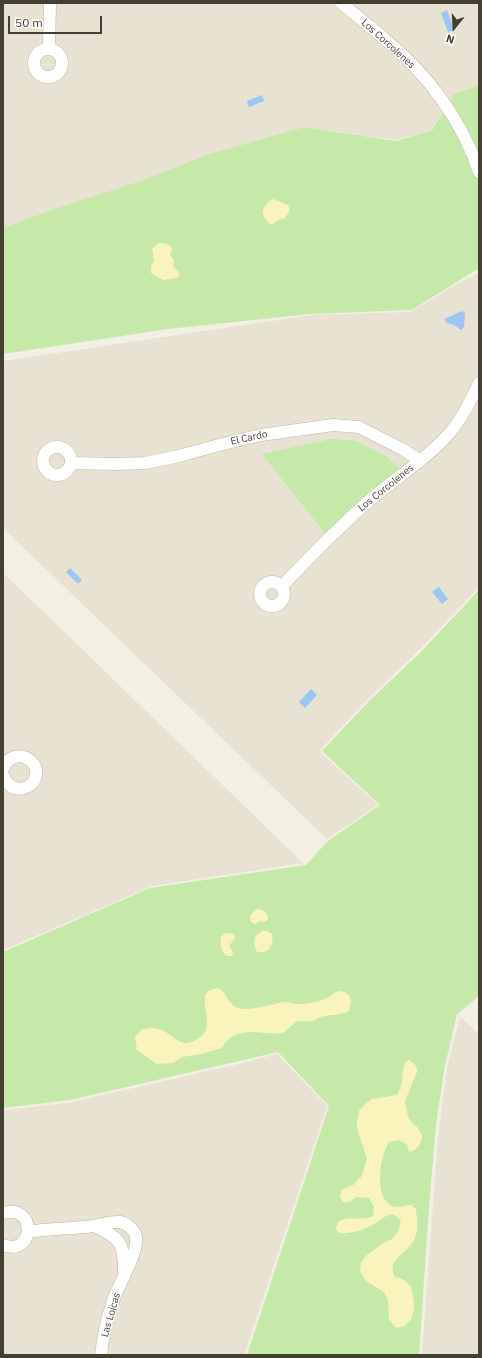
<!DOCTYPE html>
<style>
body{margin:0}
#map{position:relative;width:482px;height:1358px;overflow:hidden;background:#f2efe3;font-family:"IBM Plex Sans",sans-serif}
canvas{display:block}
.frame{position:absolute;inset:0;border:4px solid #443f33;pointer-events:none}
.north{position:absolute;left:434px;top:8px;width:40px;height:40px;-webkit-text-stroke:3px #fff;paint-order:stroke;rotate:198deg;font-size:11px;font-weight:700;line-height:16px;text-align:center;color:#443f33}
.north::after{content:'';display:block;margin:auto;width:14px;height:18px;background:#443f33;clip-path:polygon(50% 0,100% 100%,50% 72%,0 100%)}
.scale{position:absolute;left:8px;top:16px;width:94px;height:18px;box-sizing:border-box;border:2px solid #443f33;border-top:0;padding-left:5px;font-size:12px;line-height:14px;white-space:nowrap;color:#443f33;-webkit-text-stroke:3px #fff;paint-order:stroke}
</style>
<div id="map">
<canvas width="482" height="1358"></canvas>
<div class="frame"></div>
<div class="north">N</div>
<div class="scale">50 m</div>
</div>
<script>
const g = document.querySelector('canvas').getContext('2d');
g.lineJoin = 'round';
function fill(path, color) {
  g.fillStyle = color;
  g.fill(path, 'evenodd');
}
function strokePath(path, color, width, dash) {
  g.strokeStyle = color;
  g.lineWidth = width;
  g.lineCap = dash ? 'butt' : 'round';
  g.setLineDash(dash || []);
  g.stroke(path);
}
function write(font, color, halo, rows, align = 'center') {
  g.font = font + ' "IBM Plex Sans",sans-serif';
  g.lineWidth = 3;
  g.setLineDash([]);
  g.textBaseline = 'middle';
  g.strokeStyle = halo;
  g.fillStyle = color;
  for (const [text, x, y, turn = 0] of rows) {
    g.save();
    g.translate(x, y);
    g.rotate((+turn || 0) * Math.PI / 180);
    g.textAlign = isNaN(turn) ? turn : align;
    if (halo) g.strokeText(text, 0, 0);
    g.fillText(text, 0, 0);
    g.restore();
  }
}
const residential = new Path2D(`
 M 3,3 L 479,3 L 479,85 L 455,93 L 431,130 L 396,140 L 303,127 L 3,229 Z
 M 479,273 L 479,587 L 421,648 L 371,696 L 319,751 L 378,805 L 327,839 L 3,528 L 3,361 L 312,315 L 411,312 L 462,281 Z
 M 3,573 L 83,650 L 303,863 L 152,886 L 3,950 Z
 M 460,1017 L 479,1034 L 479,1355 L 422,1355 L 438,1138 L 447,1068 Z
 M 277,1054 L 327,1106 L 244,1355 L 3,1355 L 3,1110 L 68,1103 L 226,1067 Z`);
const green = new Path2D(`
 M 479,85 L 479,268 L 412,310 L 310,314 L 168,329 L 3,354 L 3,228 L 52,210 L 141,181 L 210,154 L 304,127 L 396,141 L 432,130 L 454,94 Z
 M 331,439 L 356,441 L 386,456 L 402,471 L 325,533 L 262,454 Z
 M 479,590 L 479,996 L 457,1014 L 445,1065 L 436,1124 L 429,1207 L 419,1355 L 247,1355 L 329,1106 L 278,1052 L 70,1100 L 3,1108 L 3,952 L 150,888 L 306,865 L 328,841 L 380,805 L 322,751 L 370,700 L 419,654 Z`);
const sand = new Path2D(`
 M 273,199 L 288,205 L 290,210 L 285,218 L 278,220 L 272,225 C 260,217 260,206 273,199 Z
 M 158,243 C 164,243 168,243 172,248 L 170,254 L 174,260 L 173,266 L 180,274 L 177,278 L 163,280 L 151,273 L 151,266 L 154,261 L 152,249 Z
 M 258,909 C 264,910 267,912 268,918 L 266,922 L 259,921 L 255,924 L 251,922 L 250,917 L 254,911 Z
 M 262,931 L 267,931 L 272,934 C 274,945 270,954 257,952 L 254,944 L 255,937 Z
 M 225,933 L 234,934 L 235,938 L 229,946 L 233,952 L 232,956 L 226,956 C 221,950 220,945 221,937 Z
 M 213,989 C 215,989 217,988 219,989 C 228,991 226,1008 244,1009 C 256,1010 274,1003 286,1002 C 290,1002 294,1004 298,1004 C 303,1004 318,1002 322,1000 C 329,999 335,990 341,991 C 352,993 353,1003 348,1012 C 339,1015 329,1015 320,1017 C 317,1018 315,1021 312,1021 C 307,1022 301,1020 296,1022 C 292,1024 289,1029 284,1032 C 279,1035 271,1033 266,1033 C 249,1031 231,1031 222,1048 L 202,1054 L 182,1057 L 173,1063 L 157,1064 L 137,1050 L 135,1037 L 142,1029 C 149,1028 155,1027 161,1030 C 177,1036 179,1051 199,1038 C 214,1029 203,1010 205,997 C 205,993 209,991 213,989 Z
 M 408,1060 C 423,1067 416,1074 411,1086 C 409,1091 407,1096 405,1101 C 406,1107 407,1115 410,1120 C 413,1124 417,1126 419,1130 C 426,1139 419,1150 409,1152 L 407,1144 L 398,1140 L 389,1142 C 380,1156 373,1197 392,1206 C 398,1209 404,1205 411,1205 L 416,1209 C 417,1220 419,1230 414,1240 C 408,1253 385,1260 395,1277 L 402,1279 L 411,1286 C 412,1292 414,1299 414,1306 C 414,1317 407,1330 395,1327 L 389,1319 L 388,1300 L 384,1292 L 366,1281 L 360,1271 L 361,1262 L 367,1255 L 382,1244 L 392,1239 L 398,1232 L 401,1220 L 393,1214 C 385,1215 381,1220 374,1224 C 364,1230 351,1234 339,1233 L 336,1229 L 338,1222 C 349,1214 362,1222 373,1216 L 374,1207 L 369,1198 L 356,1197 L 350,1202 L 343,1202 L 340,1196 L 342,1189 L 353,1185 L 361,1177 L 367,1159 L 357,1128 L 357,1122 L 359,1111 L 366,1103 L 372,1099 L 397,1095 C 398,1092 400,1089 401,1086 C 404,1077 400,1067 408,1060 Z`);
const water = new Path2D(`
 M 447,10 L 454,30 L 448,32 L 441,13 Z
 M 262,95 L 264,101 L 249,107 L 247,101 Z
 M 462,311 L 465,313 L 464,327 L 461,330 L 454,325 L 447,323 L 444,319 Z
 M 70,568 L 82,580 L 78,584 L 66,572 Z
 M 439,587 L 448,599 L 442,604 L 432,592 Z
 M 311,689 L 317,695 L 305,708 L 299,702 Z`);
const minor = new Path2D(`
 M 341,3 C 356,15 371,27 386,40 C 427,74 462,120 479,172
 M 49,49 L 50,3
 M34 63a14 14 0 1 1 28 0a14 14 0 1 1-28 0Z
 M43 461a14 14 0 1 1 28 0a14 14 0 1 1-28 0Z
 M 72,463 L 116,464 L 145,463 L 179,456 L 219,445 L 261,435 L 333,425 L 359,427 L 404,450 L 420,461
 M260 594a12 12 0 1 1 24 0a12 12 0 1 1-24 0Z
 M 282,586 C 308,559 334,532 362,507 C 389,482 421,464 446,437 C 461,421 470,402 479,383
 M 3,769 C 12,744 45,760 34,781 C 32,784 28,787 24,788 C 14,791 6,784 3,775
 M 3,1213 C 37,1203 35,1257 3,1245
 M 94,1226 C 120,1238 124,1242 124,1271
 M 28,1232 C 50,1228 71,1229 93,1226 C 102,1225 110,1221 120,1222 C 127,1223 136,1231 136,1238 C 138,1255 117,1286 112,1304 C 106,1320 103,1338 101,1355`);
const streetNames = [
 ["Los Corcolenes",388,44,42],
 ["El Cardo",249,438,-12],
 ["Los Corcolenes",386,488,-39],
 ["Las Loicas",111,1315,-74]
];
fill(residential, '#e7e2d1');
fill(green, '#c6e9aa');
fill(sand, '#f9f3bc');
fill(water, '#9cc6f3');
strokePath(minor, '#beb8a6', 13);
strokePath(minor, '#fff', 12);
write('10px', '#443f33', '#fff', streetNames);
</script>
